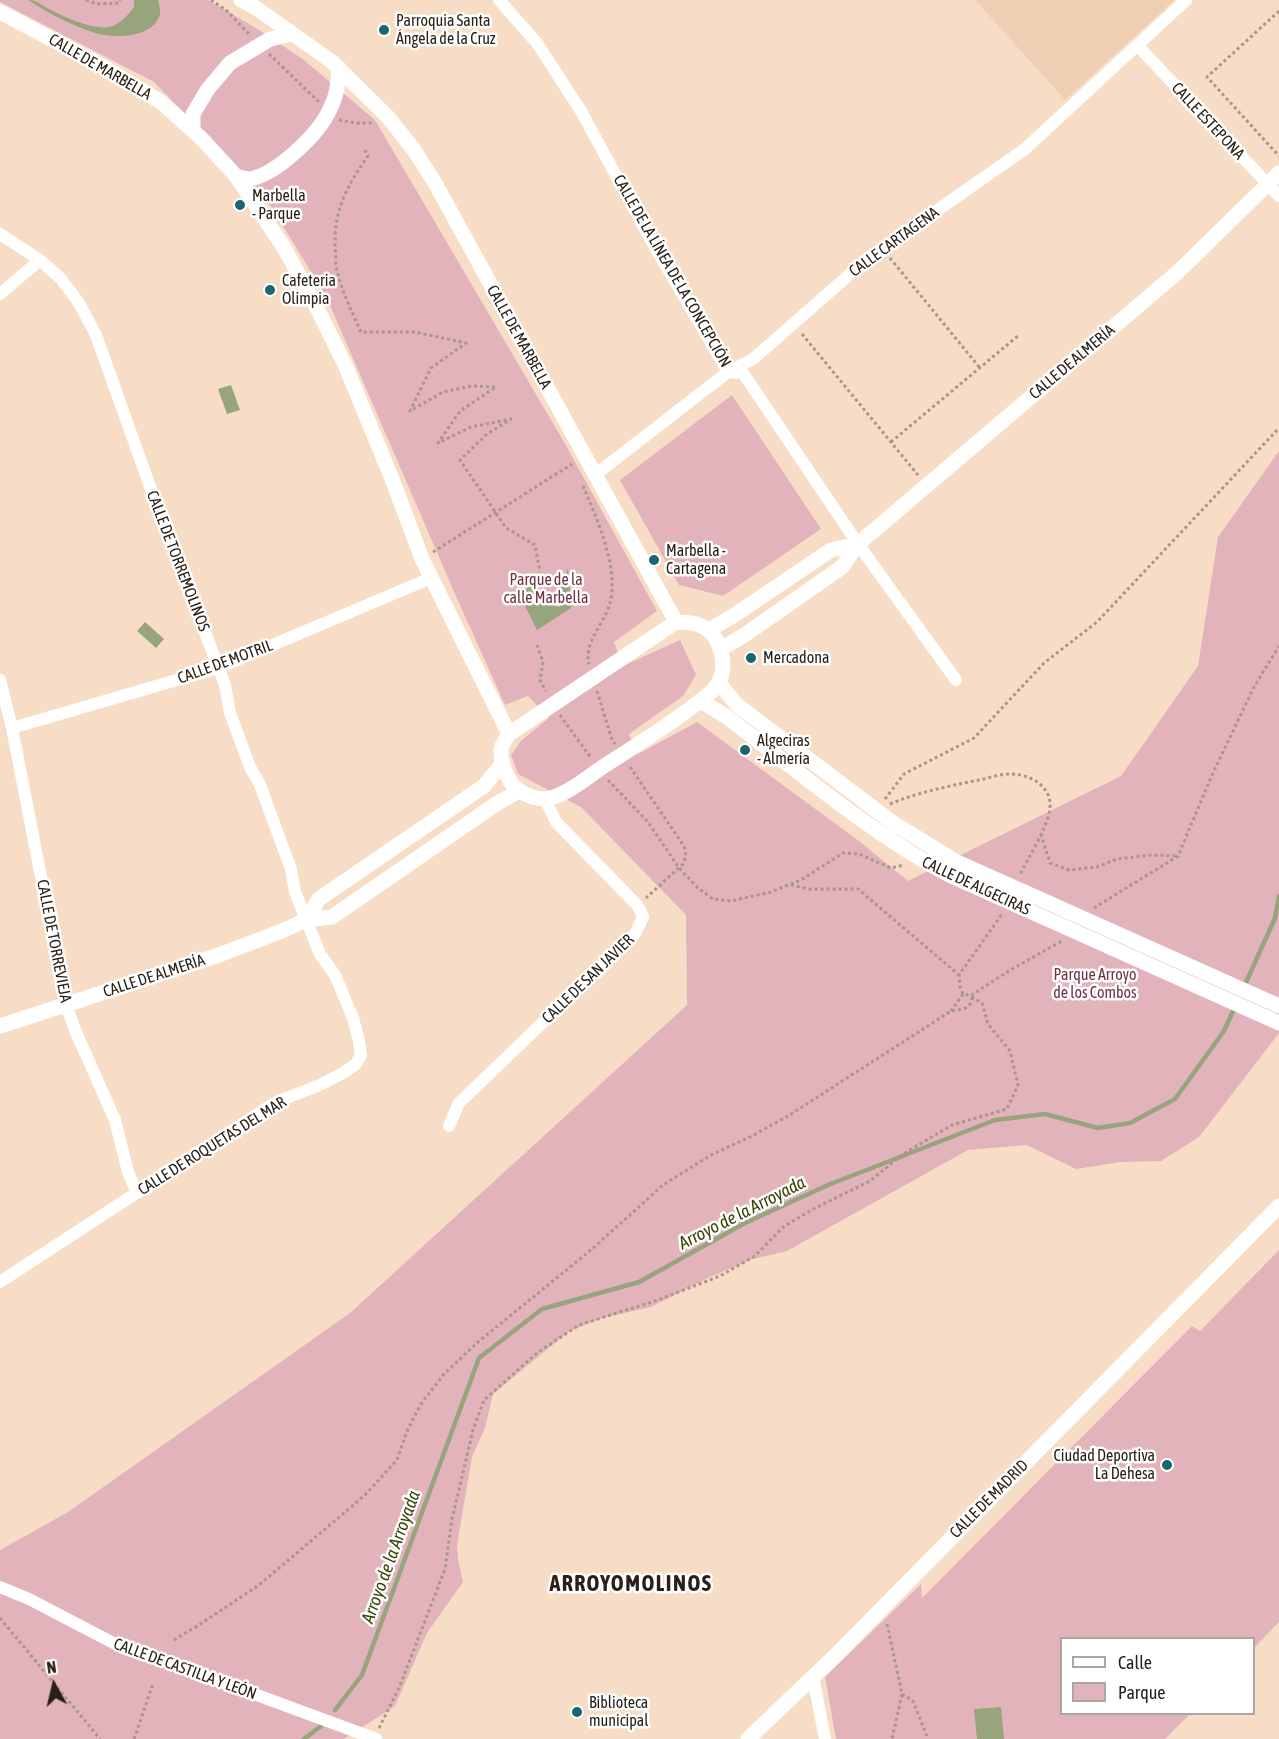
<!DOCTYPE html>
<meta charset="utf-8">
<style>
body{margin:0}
#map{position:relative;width:1279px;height:1739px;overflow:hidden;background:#f7ddc6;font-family:"Asap Condensed",sans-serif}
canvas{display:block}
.legend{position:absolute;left:1060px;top:1637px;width:195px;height:78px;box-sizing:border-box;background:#fff;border:2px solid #aaa6a3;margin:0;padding:8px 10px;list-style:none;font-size:18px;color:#2a2018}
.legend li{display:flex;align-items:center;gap:12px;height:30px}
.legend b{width:30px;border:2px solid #aaa6a3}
.north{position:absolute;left:24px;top:1655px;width:60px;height:60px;-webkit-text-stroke:4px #fff;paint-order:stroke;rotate:352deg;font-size:16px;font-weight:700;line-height:24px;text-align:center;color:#2a2018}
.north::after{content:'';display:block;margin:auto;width:21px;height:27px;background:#2a2018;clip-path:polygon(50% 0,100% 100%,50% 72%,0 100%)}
</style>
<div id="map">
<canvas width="1279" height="1739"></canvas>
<ul class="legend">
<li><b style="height:8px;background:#fff"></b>Calle</li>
<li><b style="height:16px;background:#e2b3bb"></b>Parque</li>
</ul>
<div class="north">N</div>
</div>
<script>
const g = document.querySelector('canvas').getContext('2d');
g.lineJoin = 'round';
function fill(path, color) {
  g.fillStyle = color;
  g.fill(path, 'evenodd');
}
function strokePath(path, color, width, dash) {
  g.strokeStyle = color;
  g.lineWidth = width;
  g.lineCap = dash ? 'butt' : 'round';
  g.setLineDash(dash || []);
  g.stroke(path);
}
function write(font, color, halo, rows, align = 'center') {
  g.font = font + ' "Asap Condensed",sans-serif';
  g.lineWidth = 5;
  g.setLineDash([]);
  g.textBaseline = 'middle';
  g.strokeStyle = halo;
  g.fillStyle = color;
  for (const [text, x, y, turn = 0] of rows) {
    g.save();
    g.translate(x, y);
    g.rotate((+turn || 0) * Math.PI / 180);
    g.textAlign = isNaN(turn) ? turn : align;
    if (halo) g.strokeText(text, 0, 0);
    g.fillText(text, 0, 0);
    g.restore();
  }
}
const built = new Path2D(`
 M 978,0 L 1174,0 L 1065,100 L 976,1 Z`);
const green = new Path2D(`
 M 0,0 L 208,0 L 256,28 L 304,60 L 375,120 L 564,442 L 657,611 L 614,642 L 623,666 L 680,640 L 696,675 L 683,696 L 629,734 L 638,754 L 697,722 L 859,841 L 908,881 L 1121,776 L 1198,666 L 1218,537 L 1279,451 L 1279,1033 L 1199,1137 L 1161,1161 L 1121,1162 L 1076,1169 L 1027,1145 L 968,1150 L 787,1251 L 753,1259 L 710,1277 L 651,1307 L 602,1318 L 568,1332 L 493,1394 L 485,1428 L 472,1457 L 457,1545 L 458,1560 L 463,1582 L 427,1633 L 395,1706 L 344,1739 L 0,1739 L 0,1550 L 68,1512 L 350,1313 L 687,1005 L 686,915 L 581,807 L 518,774 L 511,755 L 521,741 L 549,718 L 528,696 L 505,705 L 455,594 L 326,296 L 265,197 L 154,82 L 0,2 Z
 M 732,395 L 821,529 L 723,596 L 679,585 L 620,480 Z
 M 1279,1250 L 1279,1622 L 1254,1648 L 1254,1638 L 1062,1638 L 1062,1714 L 1190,1714 L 1165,1739 L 836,1739 L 825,1677 L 921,1584 L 922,1598 L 1192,1326 L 1200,1331 Z`);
const water = new Path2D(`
 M 28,0 C 37,0 41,5 49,9 C 65,17 95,32 113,26 C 122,22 128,15 134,7 L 134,0 L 158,0 C 159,4 161,10 160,14 C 154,38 114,39 95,33 C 71,25 48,13 28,0 Z
 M 231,385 L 240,410 L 227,414 L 218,389 Z
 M 568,568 L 571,608 L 537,630 L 518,592 L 541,581 C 537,589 535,595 541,603 L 560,607 L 562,604 L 557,597 Z
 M 145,622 L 164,639 L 156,648 L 137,631 Z
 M 1001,1707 L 1004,1739 L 977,1739 L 974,1709 Z`);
const stream = new Path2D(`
 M 1243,989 L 1275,918 L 1279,896
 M 335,1710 L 362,1675 L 479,1358 L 542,1309 L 639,1282 L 745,1223 L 828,1185 L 995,1120 L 1045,1114 L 1098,1128 L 1130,1123 L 1175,1099 L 1224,1031 L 1235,1007
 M 304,1739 L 321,1726`);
const path = new Path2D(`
 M 86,0 L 97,4 L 119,3 L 120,0
 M 211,0 L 226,10 L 250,35
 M 1279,11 L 1207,77 L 1279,156
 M 269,54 L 319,102
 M 339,120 L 356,123 L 374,123
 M 365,150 L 368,156 C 347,186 334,209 335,247 C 336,255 335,263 337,270 C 342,292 352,312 361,332 L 415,332 L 466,343 L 431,368 L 410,411 L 443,392 L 472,386 L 496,387 L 460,411 L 438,443 L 471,427 L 511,419 L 487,434 L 460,460 L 506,528 L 535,545 L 540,572
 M 890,258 L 980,368
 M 802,334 L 918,475
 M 891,442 L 1019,335
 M 583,486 C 597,519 619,567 610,603 C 605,623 583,643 589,664
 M 433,552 L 572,464
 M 537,645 L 543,662 L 540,680 L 546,691
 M 597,691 L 611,737 L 615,744
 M 560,715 L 591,758
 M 630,767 L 684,846 L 686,856 L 683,864 L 646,898
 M 608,780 L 648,822 L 679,868 L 698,888 L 713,899 L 731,901 L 771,892 L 801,880 L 843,853 L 859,854 L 891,868 L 904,865
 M 885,799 L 904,774 L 974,738 L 1044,663 L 1097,622 L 1279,428
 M 890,804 C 919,792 949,786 979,780 C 989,778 1000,774 1010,774 C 1030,774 1052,786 1050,808 C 1048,827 1028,858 1020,875
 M 1041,834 L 1050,863 L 1069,870 L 1097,867 L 1117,859 L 1151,855 L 1177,856
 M 791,885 L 809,889 L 858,889 L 959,975
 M 1094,908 L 1178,856 L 1212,775 L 1254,687 L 1279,646
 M 963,994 L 960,987 L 959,975 L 1002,914
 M 0,1618 L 100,1739
 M 887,1624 L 902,1694 L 892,1739
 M 174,1640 L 199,1625 L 259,1585 L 364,1496 L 397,1460 L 407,1431 L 421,1404 L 444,1374 L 478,1342 L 591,1250 L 663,1185 L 711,1155 L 752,1136 L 788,1116 L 951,1011 C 959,1010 971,1009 972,999 L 966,994 L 963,994 L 951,1011
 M 902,1694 L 913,1701 L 928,1739
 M 379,1728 L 399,1688 L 445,1569 L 452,1519 L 473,1430 L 484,1400 L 537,1353 L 579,1325 L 658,1300 L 720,1276 L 755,1256 L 783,1227 L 813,1209 L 870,1181 L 903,1154 L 952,1125 L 1007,1109 L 1018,1085 L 1010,1051 L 988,1024 L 982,1003 L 970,996 L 1012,969 L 1062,941
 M 134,1739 L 153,1684`);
const minor = new Path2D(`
 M 499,0 L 537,43 L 581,111 L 652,242 L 728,372 L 743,373 L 858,544 L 956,680
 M 1137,45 L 1279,196
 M 0,234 L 40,260 L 61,279 L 79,303 L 96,335 L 153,495 L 225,685 L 230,713 L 250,767 L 260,785 L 291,869 L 295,892 L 320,954 L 335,975 L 353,1018 L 359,1041 L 361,1055 L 356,1064 L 343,1073 L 320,1085 L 276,1102 L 0,1282
 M 0,294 L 40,260
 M 595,475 L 728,372 L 753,359 L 866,260 L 1025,149 L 1186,0
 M 0,680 L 12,728 L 66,1005 L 75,1030 L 115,1120 L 128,1172 L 137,1193
 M 12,728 L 218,668 L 431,578
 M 449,1126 L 459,1103 L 635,934 L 643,917 L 638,906 L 556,822 L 545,799
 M 0,1587 L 29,1599 L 123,1648 L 162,1660 L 376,1739
 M 813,1677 L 825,1739`);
const tertiary = new Path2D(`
 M 241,0 L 256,8 L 331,61 L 388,117 L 414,150 L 435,183 L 676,622
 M 0,12 L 97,63 L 161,102 L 201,138 L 236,176 L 283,246 L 316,306 L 346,367 L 392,479 L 422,559 L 509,734
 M 193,131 L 193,114 L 208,89 L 230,63 L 270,39 L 293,34
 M 236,176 C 241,177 245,179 250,179 C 277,174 319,134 330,109 C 337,96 338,83 339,68
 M 676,622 C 684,622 692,622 699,625 C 720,632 728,663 719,682 C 717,686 713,690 710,693 C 676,721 638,744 601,768 C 587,778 562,798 545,799 C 532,799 517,792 510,781 C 505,773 500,760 501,750 C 501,745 506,739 509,734 Z
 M 709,630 L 733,616 L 831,550 L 858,544
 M 721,649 L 746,634 L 842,567 L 858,544 L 1178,272 L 1279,173
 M 719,683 L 737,705 L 827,773 L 893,823 L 955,861 L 1279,1006
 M 701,701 L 727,717 C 799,772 869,832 949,875 L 1279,1023
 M 306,920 L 319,899 L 484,786 L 503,763
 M 0,1026 L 216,956 L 282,931 L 306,920 L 332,917 L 496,804 L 519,791
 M 748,1739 L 835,1656 L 1279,1206`);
const markers = [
 [384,30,6,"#1a666f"],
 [240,205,6,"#1a666f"],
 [270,290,6,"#1a666f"],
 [654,560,6,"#1a666f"],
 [751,658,6,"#1a666f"],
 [745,750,6,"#1a666f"],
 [1167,1465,6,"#1a666f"],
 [577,1712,6,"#1a666f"]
];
const poiNames = [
 ["Parroquia Santa",396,21],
 ["Ángela de la Cruz",396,39],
 ["Marbella",252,196],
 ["- Parque",252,214],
 ["Cafeteria",282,281],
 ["Olimpia",282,299],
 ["Marbella -",666,551],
 ["Cartagena",666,569],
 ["Mercadona",763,658],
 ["Algeciras",757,741],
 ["- Almería",757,759],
 ["Ciudad Deportiva",1155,1456,"right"],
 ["La Dehesa",1155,1474,"right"],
 ["Biblioteca",589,1703],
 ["municipal",589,1721]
];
const streetNames = [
 ["CALLE DE MARBELLA",100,67,30],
 ["CALLE ESTEPONA",1208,121,47],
 ["CALLE CARTAGENA",894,242,-36],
 ["CALLE DE LA LÍNEA DE LA CONCEPCIÓN",672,271,60],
 ["CALLE DE MARBELLA",519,337,61],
 ["CALLE DE ALMERÍA",1072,362,-40],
 ["CALLE DE TORREMOLINOS",178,561,69],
 ["CALLE DE MOTRIL",225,662,-20],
 ["CALLE DE ALGECIRAS",976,886,25],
 ["CALLE DE TORREVIEJA",54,941,79],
 ["CALLE DE ALMERÍA",154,976,-18],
 ["CALLE DE SAN JAVIER",588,979,-44],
 ["CALLE DE ROQUETAS DEL MAR",212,1146,-32],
 ["CALLE DE MADRID",989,1499,-45],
 ["CALLE DE CASTILLA Y LEÓN",185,1669,20]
];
const parkNames = [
 ["Parque de la",546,580],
 ["calle Marbella",546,598],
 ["Parque Arroyo",1095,975],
 ["de los Combos",1095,993]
];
const waterNames = [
 ["Arroyo de la Arroyada",742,1213,-27],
 ["Arroyo de la Arroyada",391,1557,-70]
];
const districtNames = [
 ["ARROYOMOLINOS",631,1584]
];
fill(built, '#eecfb4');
fill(green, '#e2b3bb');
fill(water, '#98a47c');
strokePath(stream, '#98a47c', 4.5);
strokePath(path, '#ab9786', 3, [3, 3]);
strokePath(minor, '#fff', 12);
strokePath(tertiary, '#fff', 15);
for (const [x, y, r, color] of markers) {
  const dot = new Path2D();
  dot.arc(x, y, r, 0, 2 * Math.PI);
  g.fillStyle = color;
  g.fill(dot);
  strokePath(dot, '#fff', 2);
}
write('16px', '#2a2018', '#fff', poiNames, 'left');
write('16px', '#2a2018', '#fff', streetNames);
write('16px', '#6e3240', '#fff', parkNames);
write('italic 18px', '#364300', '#fff', waterNames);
g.letterSpacing = '1.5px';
write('bold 22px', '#2a2018', '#fff', districtNames);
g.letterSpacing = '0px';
</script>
